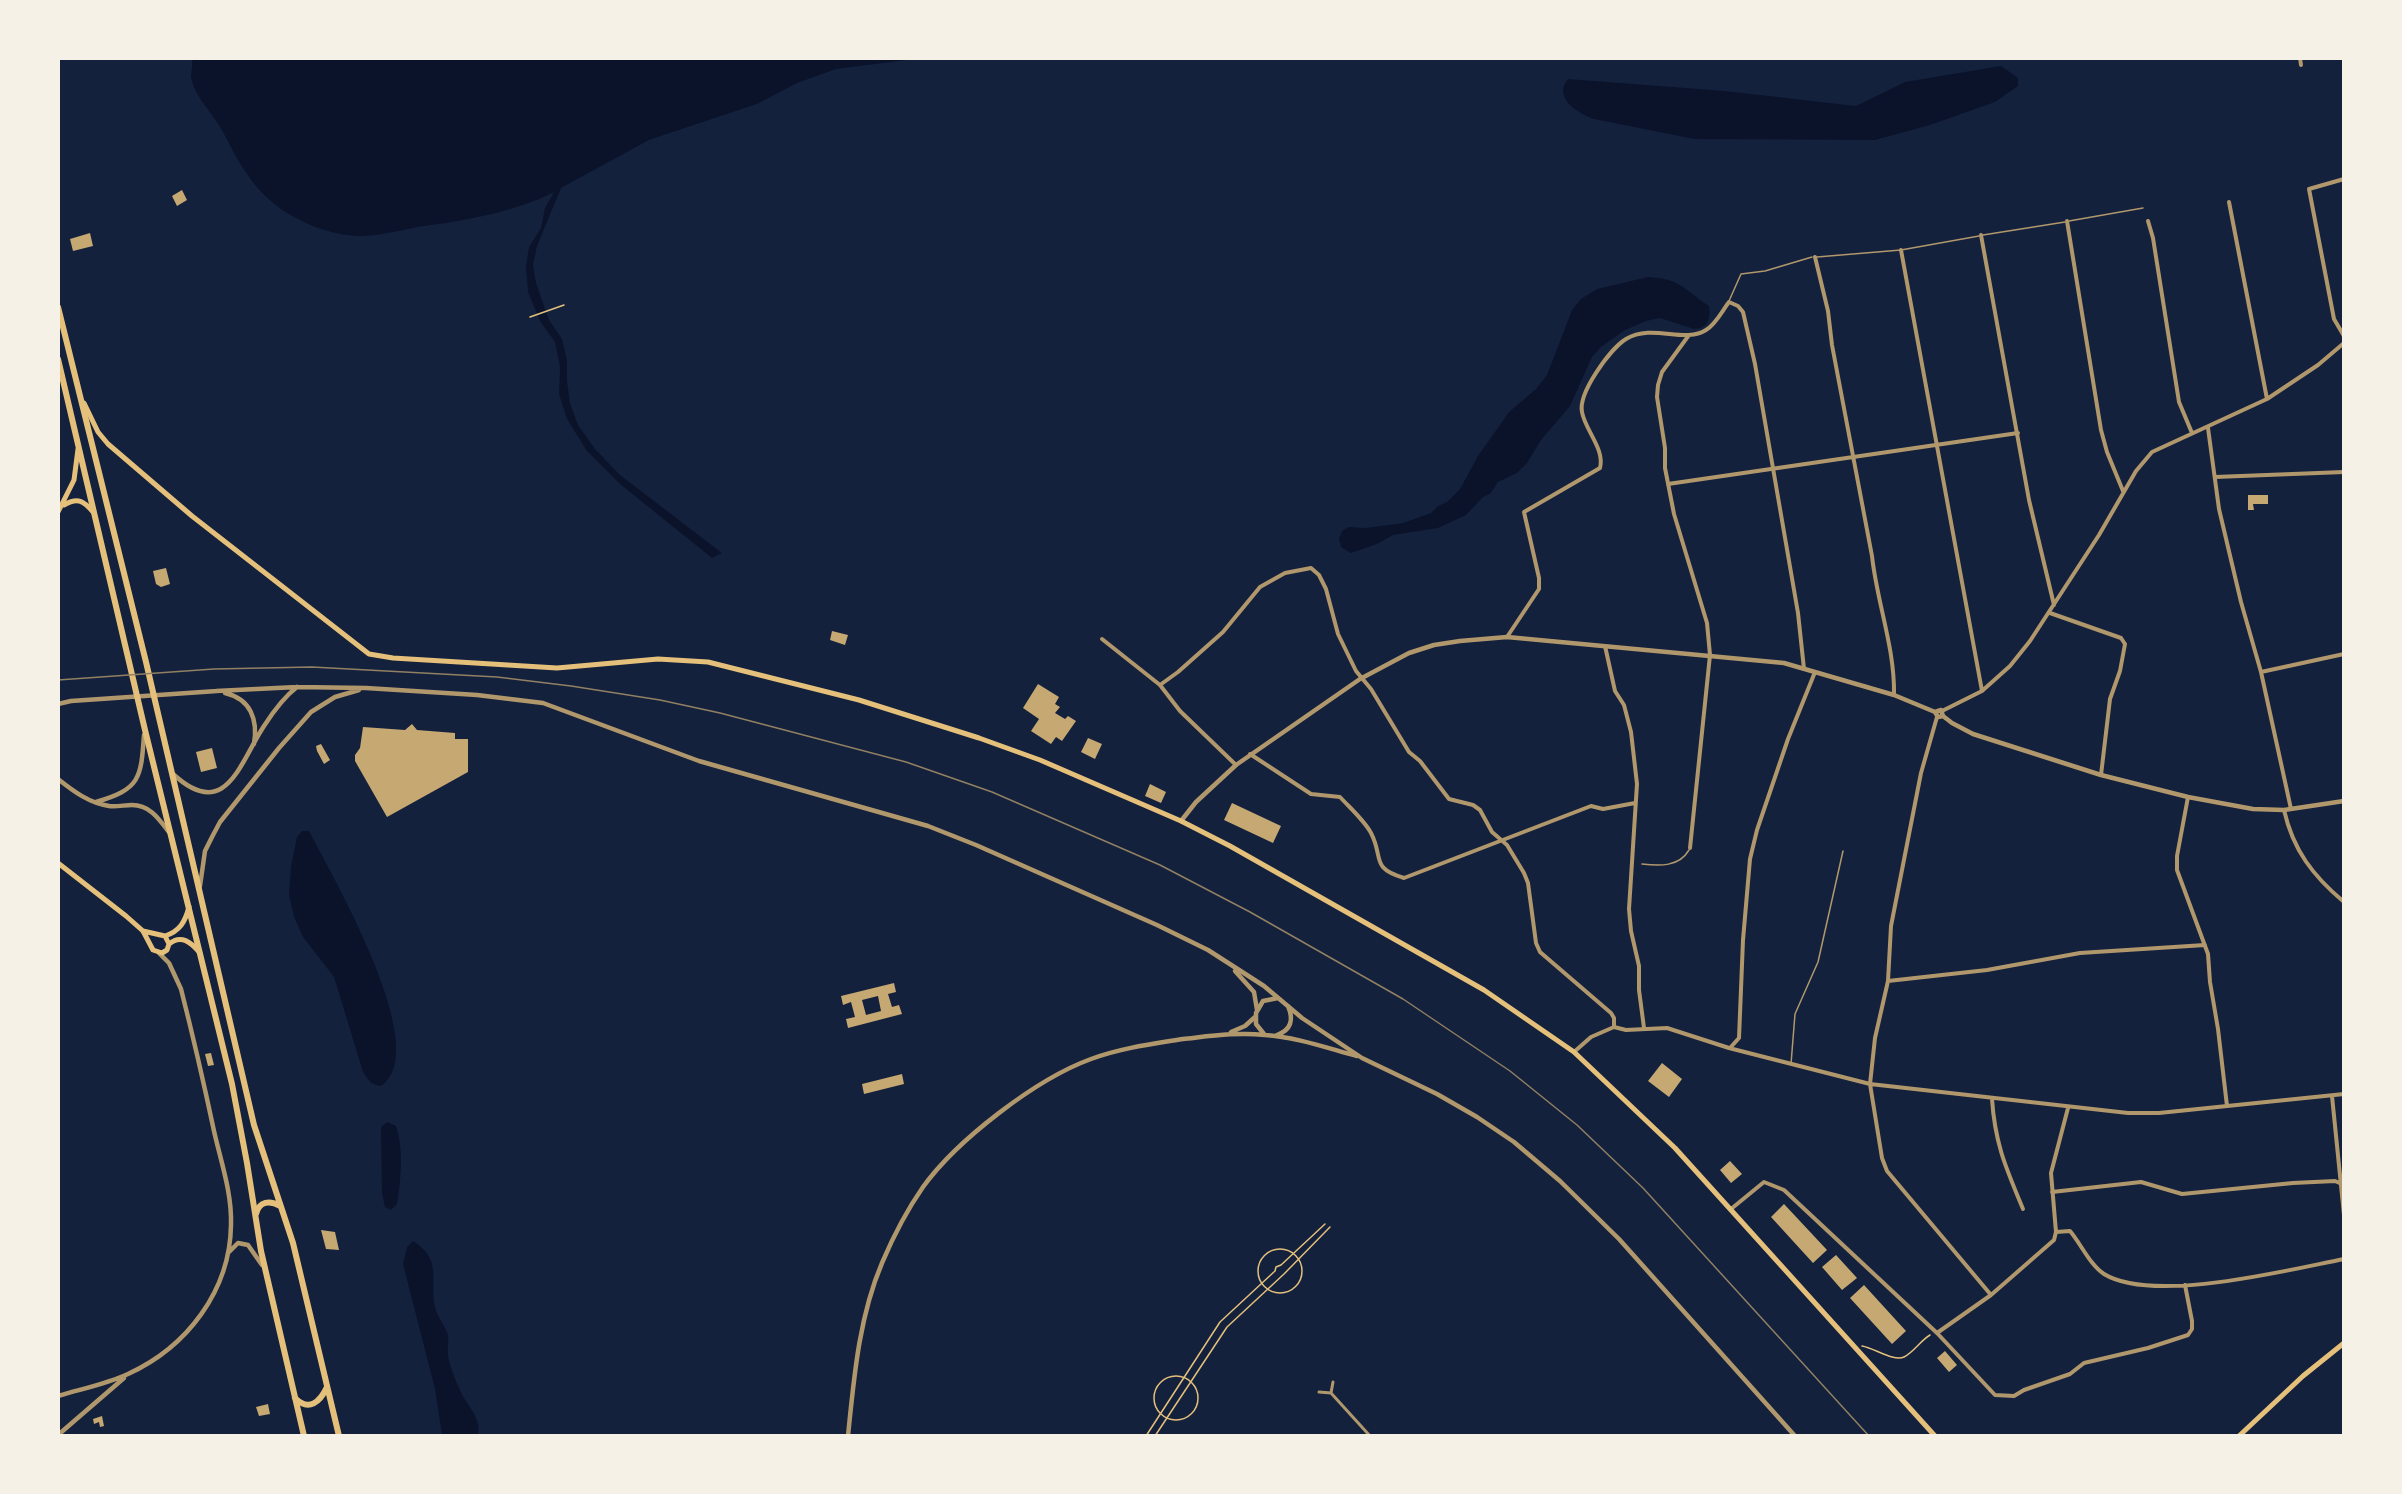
<!DOCTYPE html>
<style>
body{margin:0}
#map{position:relative;width:2402px;height:1494px;overflow:hidden;background:#14213d;font-family:"Libre Baskerville",serif}
canvas{display:block}
.frame{position:absolute;inset:0;border:60px solid #f6f1e7;pointer-events:none}
</style>
<div id="map">
<canvas width="2402" height="1494"></canvas>
<div class="frame"></div>
</div>
<script>
const g = document.querySelector('canvas').getContext('2d');
g.lineJoin = 'round';
function fill(path, color) {
  g.fillStyle = color;
  g.fill(path, 'evenodd');
}
function strokePath(path, color, width, dash) {
  g.strokeStyle = color;
  g.lineWidth = width;
  g.lineCap = dash ? 'butt' : 'round';
  g.setLineDash(dash || []);
  g.stroke(path);
}
const water = new Path2D(`
 M 192,58 L 915,59 L 836,69 L 797,83 L 757,104 L 649,140 L 561,188 L 537,246 L 533,265 L 536,283 L 549,320 L 562,339 L 567,360 L 567,381 L 570,403 L 578,425 L 595,449 L 620,475 L 722,553 L 712,558 L 620,484 L 587,451 L 567,419 L 559,394 L 560,367 L 555,342 L 540,321 L 528,292 L 526,266 L 529,247 L 541,228 L 545,208 L 554,192 C 520,210 470,220 431,225 C 409,228 386,235 364,236 C 348,237 330,232 315,227 C 264,206 247,179 223,132 C 214,114 194,97 191,77 C 191,71 193,65 192,58 Z
 M 2001,66 L 2018,78 L 2018,86 L 1995,102 L 1930,125 L 1875,140 L 1694,139 L 1594,119 C 1579,114 1552,98 1568,79 L 1725,91 L 1856,106 L 1905,82 Z
 M 1648,277 C 1682,279 1683,289 1709,306 C 1711,318 1708,329 1694,329 L 1660,318 L 1646,321 L 1625,330 L 1601,347 L 1592,357 L 1570,406 L 1541,440 L 1527,463 L 1517,473 L 1498,482 L 1490,494 L 1483,497 L 1466,515 L 1438,528 L 1393,535 L 1377,544 L 1351,553 L 1341,547 L 1339,539 L 1342,531 L 1349,527 L 1366,528 L 1403,523 L 1431,513 L 1438,506 L 1447,502 L 1460,489 L 1478,456 L 1509,412 L 1536,389 L 1547,375 L 1572,310 L 1581,299 L 1597,289 Z
 M 302,831 L 309,831 C 331,874 435,1051 381,1086 C 371,1085 368,1080 363,1072 L 334,977 L 303,937 L 294,917 L 289,895 L 291,866 L 297,837 Z
 M 387,1122 L 396,1126 C 404,1149 401,1180 397,1204 L 391,1210 L 385,1207 L 382,1193 L 381,1127 Z
 M 413,1241 C 441,1259 431,1275 434,1302 C 435,1314 443,1322 447,1332 C 450,1339 447,1347 448,1355 C 450,1368 458,1387 464,1398 C 472,1411 481,1420 478,1435 L 442,1435 L 435,1389 L 403,1264 L 407,1247 Z`);
const building = new Path2D(`
 M 182,190 L 187,200 L 177,206 L 172,196 Z
 M 90,233 L 93,246 L 73,251 L 70,239 Z
 M 2248,495 L 2268,495 L 2268,504 L 2253,504 L 2254,510 L 2248,510 Z
 M 166,568 L 170,584 L 161,587 L 156,584 L 153,571 Z
 M 832,631 L 848,635 L 845,645 L 830,640 Z
 M 1038,684 L 1059,697 L 1055,704 L 1060,707 L 1055,713 L 1065,719 L 1068,716 L 1076,721 L 1062,741 L 1056,737 L 1051,744 L 1031,731 L 1039,719 L 1023,708 Z
 M 412,724 L 417,730 L 455,733 L 455,739 L 468,739 L 468,772 L 387,817 L 355,761 L 355,755 L 360,748 L 363,727 L 405,730 Z
 M 1088,738 L 1102,744 L 1095,759 L 1081,752 Z
 M 321,744 L 330,760 L 324,764 L 317,751 L 316,746 Z
 M 212,748 L 217,768 L 201,772 L 196,752 Z
 M 1150,784 L 1166,792 L 1161,803 L 1145,796 Z
 M 1232,803 L 1281,826 L 1273,843 L 1224,820 Z
 M 894,983 L 896,992 L 888,994 L 892,1007 L 899,1005 L 902,1014 L 848,1028 L 846,1019 L 855,1017 L 851,1002 L 843,1005 L 841,996 ZM 878,996 L 881,1011 L 866,1015 L 862,1000 Z
 M 211,1053 L 214,1065 L 208,1066 L 205,1054 Z
 M 1662,1063 L 1682,1079 L 1669,1097 L 1648,1081 Z
 M 902,1074 L 904,1084 L 864,1094 L 862,1084 Z
 M 1730,1161 L 1742,1174 L 1731,1183 L 1720,1170 Z
 M 1784,1204 L 1827,1250 L 1813,1263 L 1771,1217 Z
 M 321,1230 L 335,1232 L 339,1250 L 326,1249 Z
 M 1836,1255 L 1857,1278 L 1842,1290 L 1822,1267 Z
 M 1864,1285 L 1906,1331 L 1892,1344 L 1850,1298 Z
 M 1945,1351 L 1957,1365 L 1949,1372 L 1937,1358 Z
 M 268,1404 L 270,1414 L 259,1416 L 256,1407 Z
 M 102,1416 L 104,1426 L 100,1427 L 99,1422 L 94,1424 L 93,1419 Z`);
const path = new Path2D(`
 M 530,317 L 564,305
 M1258 1271a22 22 0 1 1 44 0a22 22 0 1 1-44 0Z
 M 1862,1346 C 1874,1348 1894,1362 1904,1357 C 1914,1352 1920,1341 1930,1335
 M1154 1398a22 22 0 1 1 44 0a22 22 0 1 1-44 0Z
 M 1146,1436 L 1220,1322 L 1275,1271 L 1276,1267 L 1281,1265 L 1325,1224
 M 1155,1436 L 1227,1327 L 1284,1274 L 1330,1227`);
const service = new Path2D(`
 M 2069,221 L 2143,208
 M 1983,235 L 2065,222
 M 1817,257 L 1901,250 L 1979,236
 M 1729,301 L 1741,274 L 1765,271 L 1812,257
 M 1642,864 C 1660,866 1679,867 1689,850
 M 1791,1064 L 1795,1014 L 1818,962 L 1843,851`);
const pedestrian = new Path2D(`
 M 1319,1392 L 1331,1393 L 1333,1382
 M 1331,1393 L 1370,1436`);
const minor = new Path2D(`
 M 2300,58 L 2301,65
 M 2344,179 L 2309,189 L 2334,319 L 2344,336
 M 2229,202 L 2267,399
 M 2067,221 L 2101,430 L 2107,452 L 2123,491
 M 2148,221 L 2153,238 L 2179,402 L 2192,433
 M 1981,235 L 2029,500 L 2054,605
 M 1901,250 L 1982,691
 M 1815,257 L 1828,311 L 1832,345 L 1872,556 C 1877,603 1895,648 1894,695
 M 1689,335 L 1662,372 L 1658,385 L 1657,397 L 1665,448 L 1665,468 L 1674,514 L 1707,623 L 1710,655 L 1690,848
 M 2208,428 L 2219,509 L 2241,602 L 2261,672 L 2291,809
 M 2215,477 L 2344,472
 M 1668,484 L 2018,433
 M 2050,613 L 2121,638 L 2125,644 L 2120,671 L 2110,699 L 2101,775
 M 1507,637 L 1539,589 L 1539,578 L 1524,512 L 1600,468 C 1605,449 1585,430 1582,412 C 1578,393 1610,349 1626,339 C 1653,323 1684,344 1706,330 C 1716,324 1722,311 1729,302 L 1738,306 L 1743,312 L 1755,364 L 1798,613 L 1804,669
 M 1102,639 L 1160,685
 M 1605,646 L 1615,691 L 1624,705 L 1631,732 L 1637,784 L 1629,909 L 1631,931 L 1639,966 L 1639,990 L 1644,1028
 M 2261,672 L 2344,654
 M 1942,711 L 1982,691 L 2010,666 L 2030,641 L 2099,535 L 2136,471 L 2152,452 L 2267,399 L 2318,365 L 2344,343
 M 1937,717 L 1921,773 L 1891,926 L 1888,981 L 1875,1038 L 1870,1084 L 1882,1158 L 1887,1171 L 1991,1295
 M 1250,754 L 1311,794 L 1340,797 C 1350,808 1364,820 1371,833 C 1384,858 1370,868 1404,878 L 1591,806 L 1603,809 L 1635,803
 M 1236,765 L 1180,711 L 1160,685 L 1178,672 L 1223,632 L 1260,587 L 1285,573 L 1311,568 L 1319,575 L 1326,589 L 1338,634 L 1356,671 L 1371,689 L 1409,752 L 1420,761 L 1449,799 L 1473,805 L 1480,810 L 1492,832 L 1507,845 L 1524,873 L 1528,883 L 1536,943 L 1540,952 L 1611,1013 L 1614,1018 L 1614,1027
 M 2188,797 L 2177,856 L 2177,870 L 2208,954 L 2210,982 L 2218,1029 L 2227,1106
 M 2284,810 C 2293,850 2313,876 2344,902
 M 1888,981 L 1987,970 L 2080,953 L 2205,945
 M 1730,1048 L 1739,1038 L 1743,940 L 1750,859 L 1757,830 L 1788,739 L 1815,672
 M 1574,1052 L 1591,1037 L 1614,1027 L 1626,1030 L 1667,1028 L 1729,1048 L 1870,1084 L 2128,1113 L 2159,1113 L 2344,1094
 M 2332,1096 L 2344,1215
 M 1992,1099 C 1995,1144 2006,1168 2023,1209
 M 2052,1192 L 2141,1182 L 2182,1194 L 2293,1183 L 2335,1181 L 2344,1185
 M 1731,1209 L 1764,1182 L 1784,1190 L 1937,1333 L 1995,1395 L 2014,1396 L 2024,1390 L 2070,1374 L 2084,1363 L 2148,1348 L 2188,1335 L 2192,1329 L 2192,1321 L 2185,1285
 M 2056,1232 L 2070,1231 C 2081,1244 2090,1265 2104,1274 C 2153,1304 2288,1270 2344,1259
 M 1937,1333 L 1991,1295 L 2054,1240 L 2056,1232 L 2051,1173 L 2068,1108`);
const tertiary = new Path2D(`
 M 216,691 L 297,687 L 366,688 L 477,695 L 543,703 L 699,761 L 928,826 L 976,845 L 1157,925 L 1208,950 L 1264,986 L 1302,1018 L 1362,1058 L 1437,1094 L 1477,1117 L 1514,1142 L 1560,1181 L 1619,1239 L 1795,1436
 M 225,693 C 251,699 258,720 254,744
 M 58,704 L 71,701 L 217,691
 M 1935,712 L 1941,710 L 1943,716 L 1952,723 L 1973,734 L 2101,775 L 2188,797 L 2253,809 L 2284,810 L 2344,801
 M 173,774 C 226,823 240,762 264,726 C 273,712 284,697 297,687
 M 58,779 C 73,791 89,803 109,806 C 116,807 125,805 132,805 C 150,805 159,819 169,832
 M 96,802 C 140,789 141,779 144,735
 M 1181,821 L 1196,802 L 1236,765 L 1360,679 L 1409,653 L 1434,645 L 1460,641 L 1507,637 L 1784,663 L 1894,695 L 1935,712 L 1938,717 L 1943,716
 M 200,886 L 205,851 L 212,837 L 220,822 L 279,748 L 311,712 L 335,697 L 359,690
 M 1235,971 L 1254,992 L 1257,1010
 M 1231,1032 L 1245,1026 L 1255,1017
 M 1264,1034 L 1256,1024 L 1256,1013 L 1263,1001 L 1278,998
 M 1277,1035 C 1291,1030 1294,1020 1288,1006
 M 229,1252 L 238,1243 L 248,1245 L 262,1265
 M 58,1396 C 81,1389 107,1384 128,1374 C 187,1347 230,1291 231,1225 C 232,1193 221,1162 214,1131 C 204,1084 193,1036 181,989 L 169,963 L 159,953
 M 58,1435 L 124,1378
 M 848,1436 C 854,1377 859,1317 882,1263 C 893,1237 907,1210 923,1187 C 957,1140 1036,1079 1091,1059 C 1121,1048 1152,1044 1183,1039 C 1211,1036 1237,1032 1265,1035 C 1296,1037 1327,1048 1357,1056`);
const secondary = new Path2D(`
 M 84,403 L 98,432 L 108,444 L 192,516 L 369,654 L 393,658 L 557,668 L 658,659 L 708,662 L 859,700 L 979,738 L 1040,760 L 1181,821 L 1230,846 L 1484,990 L 1574,1052 L 1675,1148 L 1935,1436
 M 64,505 C 78,497 84,501 93,512
 M 58,512 L 74,480 L 78,449
 M 58,863 L 126,916 L 143,931 L 153,950 L 162,953 L 167,950 L 169,944 L 165,936 L 143,931
 M 165,936 C 180,931 185,922 189,907
 M 169,944 C 181,934 191,942 200,953
 M 2239,1436 L 2303,1376 L 2344,1343`);
const primary = new Path2D(`
 M 58,307 L 146,662 L 254,1125 L 293,1243 L 339,1436
 M 58,359 L 145,730 L 232,1084 L 247,1163 L 261,1251 L 304,1436
 M 256,1214 C 259,1201 270,1200 280,1206
 M 295,1398 C 309,1412 320,1402 327,1387`);
const tram = new Path2D(`
 M 58,680 L 214,669 L 312,667 L 497,677 L 571,686 L 660,700 L 720,713 L 906,762 L 992,792 L 1160,865 L 1250,912 L 1403,999 L 1510,1071 L 1577,1125 L 1643,1188 L 1869,1436`);
fill(water, '#0b132b');
fill(building, '#c6a872');
strokePath(path, '#e5c07b', 1.5);
strokePath(service, '#b1986c', 1.5);
strokePath(pedestrian, '#b1986c', 3);
strokePath(minor, '#b1986c', 4);
strokePath(tertiary, '#b1986c', 4.5);
strokePath(secondary, '#e5c07b', 5);
strokePath(primary, '#e5c07b', 6);
strokePath(tram, '#918062', 1.5);
</script>
